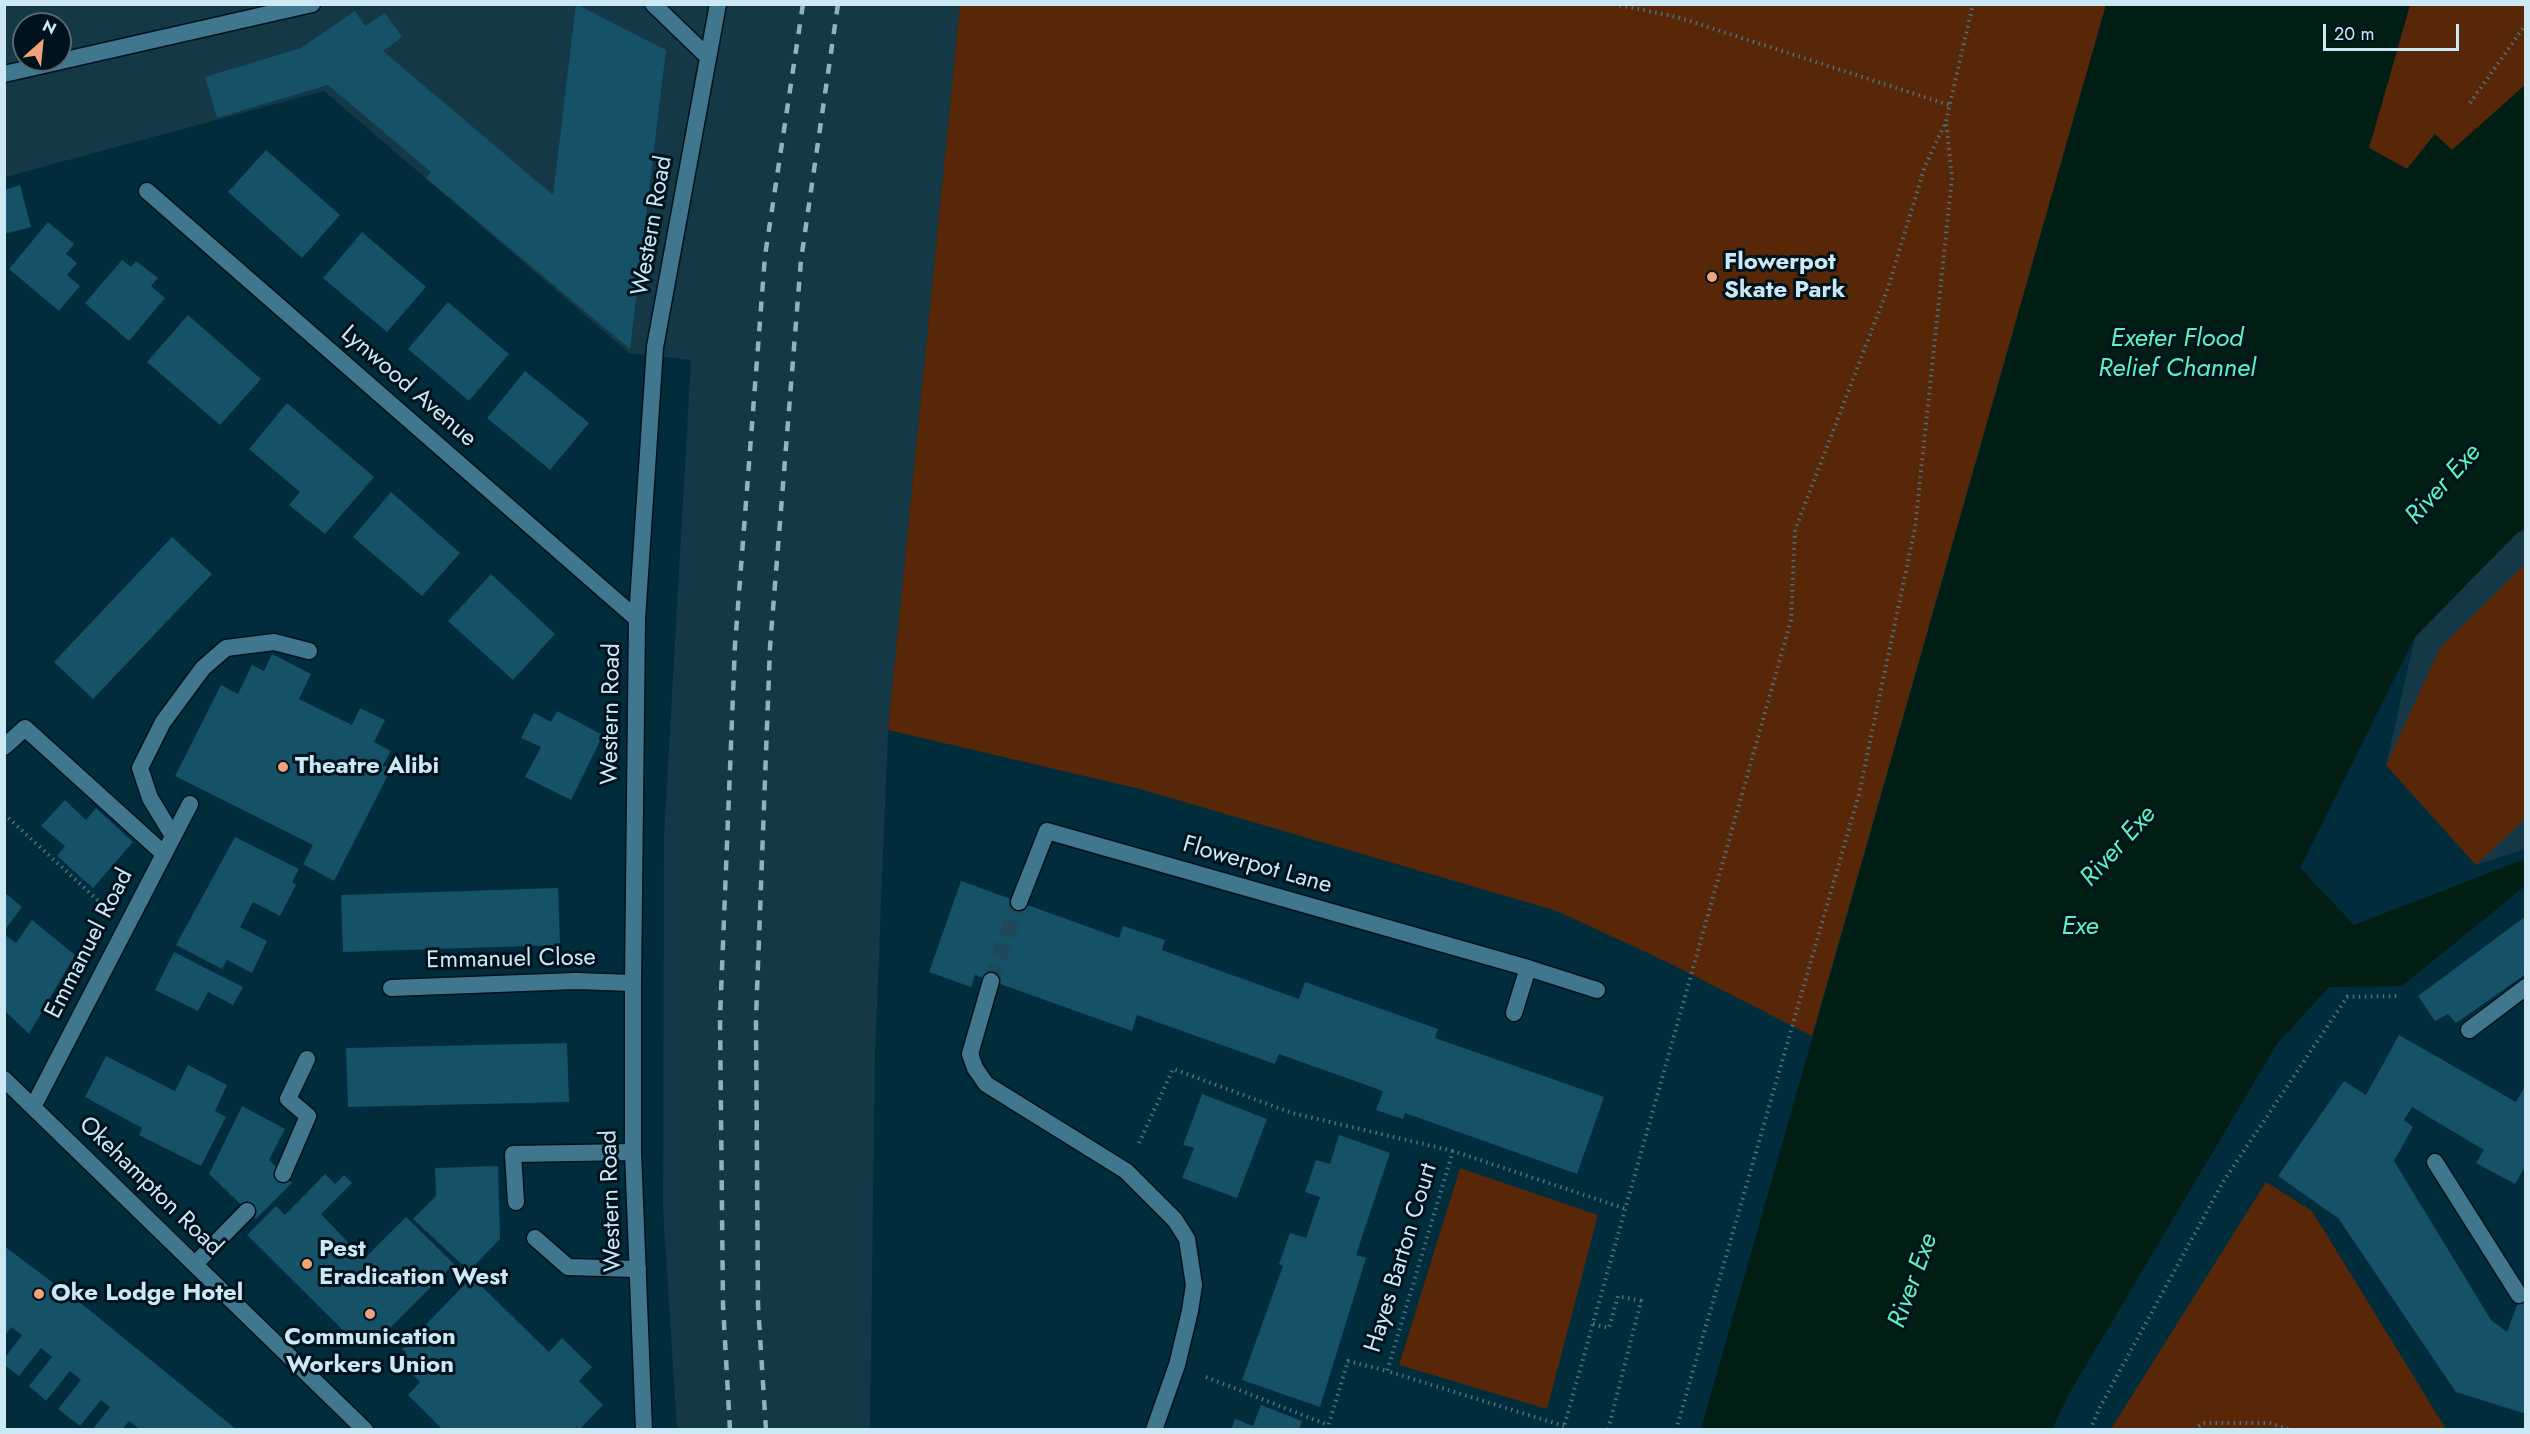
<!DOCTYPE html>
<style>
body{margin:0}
#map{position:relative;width:2530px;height:1434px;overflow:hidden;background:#002c3c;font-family:Jost,sans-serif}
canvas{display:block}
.frame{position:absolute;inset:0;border:6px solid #cce8f5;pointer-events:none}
.north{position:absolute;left:12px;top:12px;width:60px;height:60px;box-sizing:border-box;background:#00131c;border:2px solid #526873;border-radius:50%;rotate:27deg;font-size:16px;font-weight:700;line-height:24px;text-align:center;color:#cce8f5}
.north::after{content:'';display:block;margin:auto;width:21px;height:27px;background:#f0a279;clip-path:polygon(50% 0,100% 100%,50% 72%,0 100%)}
.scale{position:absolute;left:2323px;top:24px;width:136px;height:27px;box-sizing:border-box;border:3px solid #cce8f5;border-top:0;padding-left:8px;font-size:18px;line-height:21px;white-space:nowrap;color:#cce8f5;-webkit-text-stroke:4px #00131c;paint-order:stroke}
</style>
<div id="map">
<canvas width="2530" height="1434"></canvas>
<div class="frame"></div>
<div class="north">N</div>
<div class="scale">20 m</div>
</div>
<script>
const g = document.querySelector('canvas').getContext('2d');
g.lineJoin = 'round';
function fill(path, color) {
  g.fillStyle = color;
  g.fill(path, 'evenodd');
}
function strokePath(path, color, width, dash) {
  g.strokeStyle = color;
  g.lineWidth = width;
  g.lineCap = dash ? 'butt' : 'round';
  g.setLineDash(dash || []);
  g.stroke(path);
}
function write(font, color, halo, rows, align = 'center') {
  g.font = font + ' Jost,sans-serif';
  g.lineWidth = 6;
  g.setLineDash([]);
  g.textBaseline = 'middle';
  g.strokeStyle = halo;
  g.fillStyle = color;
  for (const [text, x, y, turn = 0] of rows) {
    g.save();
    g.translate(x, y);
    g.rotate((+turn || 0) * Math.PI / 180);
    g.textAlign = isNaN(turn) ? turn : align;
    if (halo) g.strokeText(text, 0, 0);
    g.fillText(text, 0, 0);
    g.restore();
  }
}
const built = new Path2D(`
 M 5,5 L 960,5 L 888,730 L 875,1054 L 870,1429 L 677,1429 L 663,1209 L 664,836 L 691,360 L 629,353 L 324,91 L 5,177 ZM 24,24 L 60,24 L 60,60 L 24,60 Z
 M 2525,529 L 2525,849 L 2476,865 L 2386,765 L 2415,637 L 2518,532 Z`);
const green = new Path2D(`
 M 960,5 L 2106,5 L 1812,1036 L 1667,962 L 1557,911 L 1140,789 L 888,730 Z
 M 2410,5 L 2525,5 L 2525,85 L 2452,151 L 2435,134 L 2407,169 L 2369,148 Z
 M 2525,564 L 2525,819 L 2476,865 L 2386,765 L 2440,648 Z
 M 1460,1168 L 1598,1215 L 1547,1409 L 1399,1365 Z
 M 2266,1182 L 2312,1211 L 2446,1429 L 2111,1429 Z`);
const water = new Path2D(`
 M 2106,5 L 2410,5 L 2369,148 L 2407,169 L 2435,134 L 2452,150 L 2525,85 L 2525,529 L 2518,532 L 2415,637 L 2300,868 L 2354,925 L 2525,859 L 2525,886 L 2402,986 L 2329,987 L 2277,1044 L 2069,1394 L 2052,1429 L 1701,1429 Z`);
const building = new Path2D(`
 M 576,4 L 666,50 L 630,349 L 426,178 L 431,172 L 328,85 L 217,118 L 205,77 L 301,48 L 355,11 L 365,26 L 385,13 L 402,37 L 383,51 L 553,195 Z
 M 266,150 L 340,215 L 302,258 L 228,192 Z
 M 20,185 L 31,227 L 4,234 L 4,190 Z
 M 48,222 L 74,244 L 66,254 L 77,263 L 67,275 L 80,286 L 59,311 L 9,269 Z
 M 362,232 L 426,287 L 387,332 L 323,278 Z
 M 122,260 L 131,267 L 136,261 L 158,278 L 151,286 L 165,298 L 129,341 L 85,303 Z
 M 448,302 L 509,354 L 469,401 L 408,349 Z
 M 188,315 L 261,379 L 220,425 L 147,362 Z
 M 525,371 L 589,423 L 550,470 L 487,418 Z
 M 287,403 L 374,477 L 325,534 L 289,505 L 300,492 L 249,449 Z
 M 391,492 L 460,553 L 422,596 L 353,537 Z
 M 172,537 L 212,574 L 93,699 L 54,662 Z
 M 491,574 L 555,634 L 513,680 L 448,621 Z
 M 272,654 L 311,674 L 299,699 L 352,725 L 360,708 L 385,720 L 374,742 L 391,751 L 383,765 L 391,769 L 334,881 L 303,864 L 313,845 L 175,776 L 221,685 L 238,694 L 252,665 L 264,671 Z
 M 557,711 L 603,735 L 571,800 L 525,777 L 541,747 L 521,738 L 534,713 L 551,722 Z
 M 65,800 L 86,820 L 96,808 L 133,842 L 93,888 L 57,856 L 65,846 L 41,826 Z
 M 235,837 L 299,869 L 292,882 L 296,885 L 280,916 L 253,902 L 240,927 L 267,941 L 252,973 L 227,960 L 222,969 L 176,945 Z
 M 961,881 L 1119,938 L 1123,926 L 1165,940 L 1162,950 L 1299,999 L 1305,982 L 1438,1029 L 1435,1038 L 1604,1097 L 1577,1174 L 1405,1113 L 1403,1119 L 1376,1110 L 1383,1091 L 1279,1054 L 1275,1064 L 1137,1015 L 1132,1031 L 975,975 L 971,987 L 929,972 Z
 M 558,888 L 560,945 L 343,952 L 341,895 Z
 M 4,892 L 22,907 L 4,931 Z
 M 2526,916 L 2526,974 L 2456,1023 L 2448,1014 L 2435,1021 L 2418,996 Z
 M 32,920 L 75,955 L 29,1034 L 5,1011 L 5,935 L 16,943 Z
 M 174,952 L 243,987 L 233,1005 L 208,992 L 198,1011 L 155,990 Z
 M 2399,1035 L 2516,1102 L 2526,1084 L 2526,1165 L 2515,1184 L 2476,1163 L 2484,1150 L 2412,1107 L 2404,1120 L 2413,1127 L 2394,1161 L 2491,1320 L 2507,1332 L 2526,1281 L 2526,1414 L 2456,1392 L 2338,1218 L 2278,1176 L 2344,1081 L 2366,1095 Z
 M 567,1043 L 569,1102 L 348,1107 L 346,1048 Z
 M 106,1056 L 175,1091 L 188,1065 L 227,1085 L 215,1111 L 226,1117 L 201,1166 L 139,1135 L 142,1128 L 85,1097 Z
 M 1202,1094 L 1267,1119 L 1237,1198 L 1182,1178 L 1194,1148 L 1183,1145 Z
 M 242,1106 L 285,1129 L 269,1160 L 292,1183 L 256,1219 L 209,1174 Z
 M 1339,1135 L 1390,1153 L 1356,1255 L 1366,1258 L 1320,1407 L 1242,1380 L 1283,1266 L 1279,1264 L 1290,1233 L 1306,1238 L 1320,1197 L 1305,1192 L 1316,1160 L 1330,1164 Z
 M 498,1166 L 500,1239 L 469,1271 L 413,1219 L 436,1196 L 435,1168 Z
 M 325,1174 L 335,1184 L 344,1175 L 352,1183 L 321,1214 L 364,1259 L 406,1217 L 454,1264 L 372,1346 L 359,1346 L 247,1235 L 276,1206 L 285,1215 Z
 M 4,1246 L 88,1309 L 237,1430 L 137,1430 L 138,1428 L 129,1421 L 122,1430 L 92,1430 L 110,1407 L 101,1400 L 80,1426 L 58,1409 L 81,1380 L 70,1371 L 46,1401 L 29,1386 L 52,1357 L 41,1348 L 19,1376 L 4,1365 L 4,1359 L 22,1335 L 11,1327 L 4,1337 Z
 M 472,1277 L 549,1352 L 562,1338 L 592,1367 L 579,1381 L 603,1405 L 579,1430 L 443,1430 L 408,1395 L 420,1382 L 405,1367 L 409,1363 L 402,1356 L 406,1352 L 402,1349 Z
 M 1261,1405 L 1302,1421 L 1299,1430 L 1231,1430 L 1235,1419 L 1253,1426 Z`);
const minorTunnel = new Path2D(`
 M 991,981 L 1019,902`);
const path = new Path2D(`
 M 1614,4 L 1677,17 L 1949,105
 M 2470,103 L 2526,24
 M 4,814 L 103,905
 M 1139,1143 L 1173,1069 L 1292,1113 L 1453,1151
 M 1593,1324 L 1609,1328 L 1618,1296 L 1641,1301 L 1608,1430
 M 1206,1377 L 1328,1425
 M 1564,1426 L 1387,1371 L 1453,1151 L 1626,1209
 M 1327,1430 L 1348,1361 L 1387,1371
 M 1563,1430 L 1791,620 L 1795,530 L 1888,288 L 1925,166 L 1946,121 L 1973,4
 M 1676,1430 L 1859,794 L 1915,528 L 1952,178 L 1946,121
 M 2090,1430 L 2100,1407 L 2223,1182 L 2347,997 L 2397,996
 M 2194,1430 L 2203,1423 L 2269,1423 L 2291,1430`);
const service = new Path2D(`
 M 653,4 L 708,57
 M 4,74 L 312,4
 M 4,747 L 25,728 L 164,854
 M 173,836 L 150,798 L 140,768 L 163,722 L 203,668 L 226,648 L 274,642 L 309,651
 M 283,1174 L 308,1116 L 288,1099 L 307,1059
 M 535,1238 L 568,1267 L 638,1269
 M 195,1264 L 247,1211`);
const pedestrian = new Path2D(`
 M 2469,1030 L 2526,987`);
const minor = new Path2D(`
 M 147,191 L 637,619
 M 1019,902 L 1047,831 L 1528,968 L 1597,990
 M 991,981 L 970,1054 L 975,1068 L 986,1084 L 1126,1171 L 1175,1220 L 1187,1239 L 1194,1285 L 1190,1311 L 1177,1365 L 1154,1430
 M 391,988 L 576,981 L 633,983
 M 1514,1013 L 1528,968
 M 33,1107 L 190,804
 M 2435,1162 L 2519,1295
 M 516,1202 L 513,1154 L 633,1152
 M 644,1430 L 633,1152 L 633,983 L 637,619 L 655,347 L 718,4`);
const tertiary = new Path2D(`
 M 4,1079 L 365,1430`);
const rail = new Path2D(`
 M 730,1430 L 723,1305 L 720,1018 L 735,645 L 765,256 L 803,4
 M 766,1430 L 758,1305 L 756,1018 L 770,647 L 801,260 L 838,4`);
const markers = [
 [1712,277,6,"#f0a279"],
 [283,767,6,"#f0a279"],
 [307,1264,6,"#f0a279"],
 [39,1294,6,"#f0a279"],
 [370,1314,6,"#f0a279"]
];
const streetNames = [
 ["Western Road",653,226,-80],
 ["Lynwood Avenue",408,387,41],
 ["Western Road",612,714,-89],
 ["Flowerpot Lane",1257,866,16],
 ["Emmanuel Road",90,944,-63],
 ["Emmanuel Close",511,960,-1],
 ["Okehampton Road",150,1187,44],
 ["Western Road",612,1201,-92],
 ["Hayes Barton Court",1402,1258,-73]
];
const poiNames = [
 ["Flowerpot",1724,263],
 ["Skate Park",1724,291],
 ["Theatre Alibi",295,767],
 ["Pest",319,1250],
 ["Eradication West",319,1278],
 ["Oke Lodge Hotel",51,1294],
 ["Communication",370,1338,"center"],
 ["Workers Union",370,1366,"center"]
];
const waterNames = [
 ["Exeter Flood",2177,340],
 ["Relief Channel",2177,370],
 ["River Exe",2444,485,-48],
 ["River Exe",2119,847,-48],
 ["Exe",2080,928],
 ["River Exe",1914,1281,-70]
];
fill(built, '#143846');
fill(green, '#572707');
fill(water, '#001e14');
fill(building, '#155167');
strokePath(minorTunnel, '#1f4858', 16, [16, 8]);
strokePath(service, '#03121a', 19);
strokePath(pedestrian, '#03121a', 19);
strokePath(minor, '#03121a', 19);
strokePath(tertiary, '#03121a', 19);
strokePath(path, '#4c7281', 4, [1.5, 4.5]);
strokePath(service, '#40778f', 16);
strokePath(pedestrian, '#40778f', 16);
strokePath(minor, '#40778f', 16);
strokePath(tertiary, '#40778f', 16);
strokePath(rail, '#91b2c0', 4.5, [10, 10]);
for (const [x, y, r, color] of markers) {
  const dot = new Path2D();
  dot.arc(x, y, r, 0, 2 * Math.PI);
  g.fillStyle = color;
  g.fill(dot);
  strokePath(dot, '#00131c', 2);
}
write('24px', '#cce8f5', '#00131c', streetNames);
write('bold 24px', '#cce8f5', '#00131c', poiNames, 'left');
write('italic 26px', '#5cf2c2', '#00131c', waterNames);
</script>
